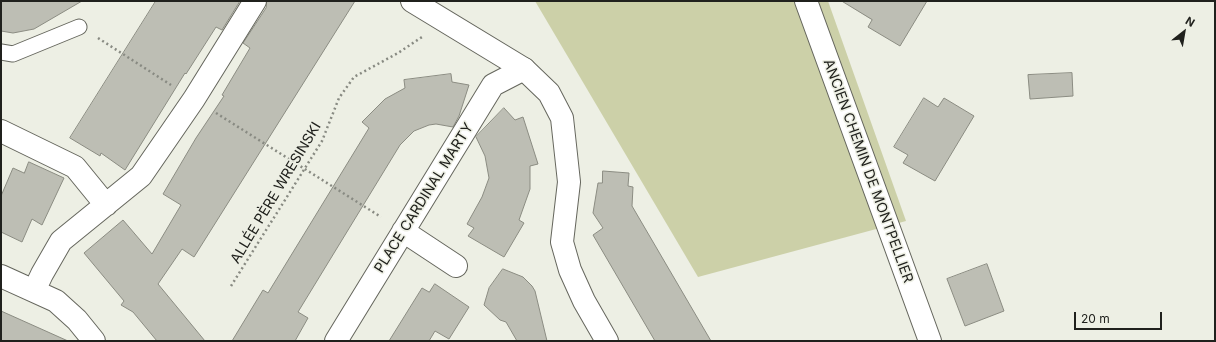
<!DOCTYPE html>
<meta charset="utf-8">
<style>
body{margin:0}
#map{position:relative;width:1216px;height:342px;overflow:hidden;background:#edefe4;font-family:Inter,sans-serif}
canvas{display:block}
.frame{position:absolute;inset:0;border:2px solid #20211d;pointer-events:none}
.north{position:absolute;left:1164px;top:12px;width:40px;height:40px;-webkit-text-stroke:3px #edefe4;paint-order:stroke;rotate:31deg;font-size:11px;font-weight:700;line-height:16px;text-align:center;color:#20211d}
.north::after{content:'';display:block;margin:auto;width:14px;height:18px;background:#20211d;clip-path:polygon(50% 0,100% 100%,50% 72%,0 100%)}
.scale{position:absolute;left:1074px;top:312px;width:88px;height:18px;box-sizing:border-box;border:2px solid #20211d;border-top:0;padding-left:5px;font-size:12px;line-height:14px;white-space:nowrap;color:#20211d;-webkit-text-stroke:3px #edefe4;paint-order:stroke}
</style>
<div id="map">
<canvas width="1216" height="342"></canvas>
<div class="frame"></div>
<div class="north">N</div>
<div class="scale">20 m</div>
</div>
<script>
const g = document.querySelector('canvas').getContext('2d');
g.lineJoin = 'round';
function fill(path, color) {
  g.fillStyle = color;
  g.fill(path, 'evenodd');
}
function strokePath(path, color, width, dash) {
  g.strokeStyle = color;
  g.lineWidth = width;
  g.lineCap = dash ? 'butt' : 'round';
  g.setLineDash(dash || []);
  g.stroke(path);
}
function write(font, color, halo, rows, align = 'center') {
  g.font = font + ' Inter,sans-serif';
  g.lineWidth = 3;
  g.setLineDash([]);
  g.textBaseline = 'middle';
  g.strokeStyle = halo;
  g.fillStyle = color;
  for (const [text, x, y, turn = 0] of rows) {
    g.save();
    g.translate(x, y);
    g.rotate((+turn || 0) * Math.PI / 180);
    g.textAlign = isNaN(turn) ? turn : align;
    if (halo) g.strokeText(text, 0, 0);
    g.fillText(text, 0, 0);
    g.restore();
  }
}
const green = new Path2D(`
 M 535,1 L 828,1 L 906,221 L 698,277 Z`);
const building = new Path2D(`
 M 1,1 L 82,1 L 34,29 L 13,33 L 1,31 Z
 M 156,1 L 240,1 L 222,30 L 216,27 L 186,74 L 185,73 L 125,170 L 101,153 L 100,156 L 70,138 Z
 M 267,1 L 355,1 L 194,257 L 182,249 L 158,284 L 205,341 L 157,341 L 133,312 L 121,305 L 124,301 L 84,253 L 123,220 L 152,254 L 181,205 L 163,194 L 196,138 L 224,96 L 222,95 L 250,48 L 243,43 L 266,8 Z
 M 842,1 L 927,1 L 900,46 L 868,27 L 872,20 Z
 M 1072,73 L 1073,96 L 1030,99 L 1028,75 Z
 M 451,74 L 452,82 L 469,85 L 459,116 L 453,127 L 436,124 L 429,125 L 414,131 L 400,145 L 298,312 L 308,318 L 295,341 L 232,341 L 263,290 L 268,293 L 369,128 L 362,122 L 385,99 L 405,88 L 404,80 Z
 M 924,98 L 938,107 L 944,98 L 974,116 L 935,181 L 903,163 L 908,155 L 894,147 Z
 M 504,108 L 515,120 L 523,117 L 538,164 L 530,166 L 530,189 L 519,220 L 524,223 L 504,257 L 468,236 L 474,228 L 467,224 L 482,197 L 489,178 L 485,156 L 476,137 Z
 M 29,162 L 64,178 L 42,225 L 32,219 L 22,242 L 1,232 L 1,196 L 13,168 L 24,173 Z
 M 603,171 L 629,173 L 628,186 L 633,187 L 632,206 L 711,341 L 655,341 L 593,235 L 603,228 L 593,213 L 598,183 L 602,183 Z
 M 987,264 L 1004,311 L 965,326 L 947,279 Z
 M 503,269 L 523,277 L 532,286 L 535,291 L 547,341 L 517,341 L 506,322 L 500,320 L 484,305 L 489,288 Z
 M 435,284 L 469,307 L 449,339 L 435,331 L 429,341 L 389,341 L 422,288 L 429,292 Z
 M 1,311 L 68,341 L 1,341 Z`);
const path = new Path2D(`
 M 98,38 L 171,85
 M 216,113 L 381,217
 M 231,286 L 322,141 L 339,98 L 354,77 L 398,53 L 422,37`);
const service = new Path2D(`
 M 1,52 L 13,54 L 79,27`);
const pedestrian = new Path2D(`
 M 403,231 L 456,266
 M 336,341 L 493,85 L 524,69`);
const minor = new Path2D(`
 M 412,1 L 524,69 L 549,93 L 562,118 L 569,182 L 562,242 L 570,270 L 584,301 L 607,341
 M 806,1 L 930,341
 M 1,131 L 75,167 L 106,205
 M 1,276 L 56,301 L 77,320 L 94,341
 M 34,291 L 42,274 L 61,241 L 141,176 L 194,99 L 255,1`);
const streetNames = [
 ["ANCIEN CHEMIN DE MONTPELLIER",868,171,70],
 ["ALLÉE PÈRE WRESINSKI",276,193,-59],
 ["PLACE CARDINAL MARTY",424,198,-58]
];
fill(green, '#ccd0a8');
fill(building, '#bdbeb4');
strokePath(building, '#8b8c82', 1);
strokePath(service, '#65665d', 17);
strokePath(pedestrian, '#65665d', 24);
strokePath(minor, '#65665d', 24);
strokePath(path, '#888a82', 2.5, [2, 3]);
strokePath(service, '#fff', 15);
strokePath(pedestrian, '#fff', 22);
strokePath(minor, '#fff', 22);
write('14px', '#20211d', '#edefe4', streetNames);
</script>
